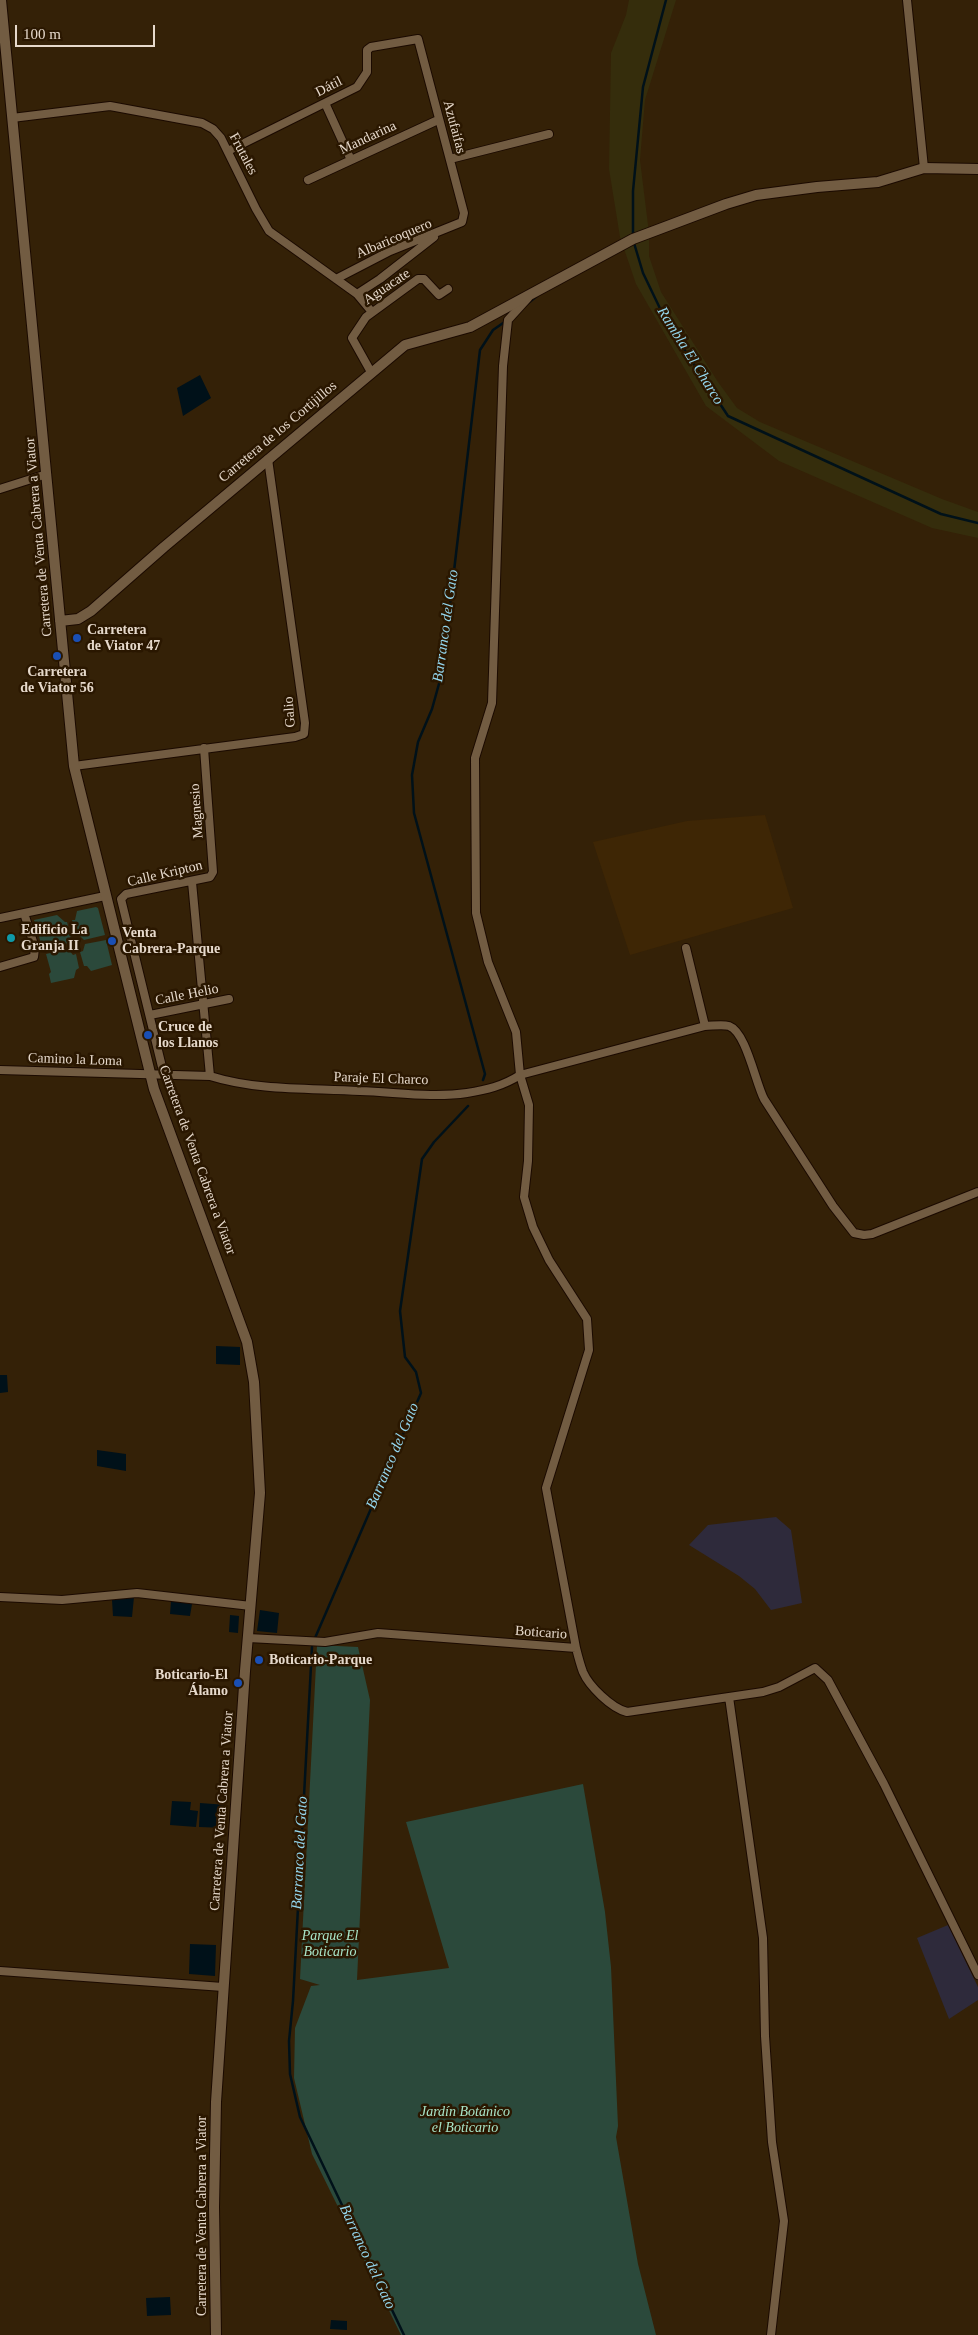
<!DOCTYPE html>
<meta charset="utf-8">
<style>
body{margin:0}
#map{position:relative;width:978px;height:2335px;overflow:hidden;background:#342107;font-family:"Times New Roman",serif}
canvas{display:block}
.scale{position:absolute;left:15px;top:25px;width:140px;height:22px;box-sizing:border-box;border:2px solid #e6d9cb;border-top:0;padding-left:6px;font-size:15px;line-height:18px;white-space:nowrap;color:#e6d9cb;-webkit-text-stroke:4px #2a1700;paint-order:stroke}
</style>
<div id="map">
<canvas width="978" height="2335"></canvas>
<div class="scale">100 m</div>
</div>
<script>
const g = document.querySelector('canvas').getContext('2d');
g.lineJoin = 'round';
function fill(path, color) {
  g.fillStyle = color;
  g.fill(path, 'evenodd');
}
function strokePath(path, color, width, dash) {
  g.strokeStyle = color;
  g.lineWidth = width;
  g.lineCap = dash ? 'butt' : 'round';
  g.setLineDash(dash || []);
  g.stroke(path);
}
function write(font, color, halo, rows, align = 'center') {
  g.font = font + ' "Times New Roman",serif';
  g.lineWidth = 5;
  g.setLineDash([]);
  g.textBaseline = 'middle';
  g.strokeStyle = halo;
  g.fillStyle = color;
  for (const [text, x, y, turn = 0] of rows) {
    g.save();
    g.translate(x, y);
    g.rotate((+turn || 0) * Math.PI / 180);
    g.textAlign = isNaN(turn) ? turn : align;
    if (halo) g.strokeText(text, 0, 0);
    g.fillText(text, 0, 0);
    g.restore();
  }
}
const built = new Path2D(`
 M 765,815 L 793,908 L 630,955 L 593,842 L 687,821 Z`);
const industrial = new Path2D(`
 M 776,1517 L 791,1530 L 802,1603 L 771,1610 L 755,1589 L 739,1576 L 689,1545 L 708,1525 Z
 M 948,1925 L 978,1987 L 978,2000 L 949,2019 L 917,1938 Z`);
const green = new Path2D(`
 M 96,907 L 98,908 L 105,935 L 84,940 L 78,934 L 76,935 L 72,920 L 75,920 L 77,911 Z
 M 57,915 L 65,922 L 67,922 L 71,936 L 66,944 L 43,950 L 34,920 Z
 M 106,940 L 112,965 L 91,971 L 87,966 L 84,966 L 80,952 L 83,951 L 85,944 Z
 M 68,949 L 73,955 L 76,954 L 79,968 L 76,970 L 74,978 L 51,983 L 49,974 L 51,972 L 46,954 Z
 M 317,1645 L 358,1647 L 370,1700 L 357,1980 L 449,1968 L 406,1822 L 583,1784 L 605,1912 L 611,1967 L 618,2126 L 616,2137 L 638,2264 L 656,2335 L 401,2335 L 312,2154 L 294,2078 L 295,2028 L 311,1986 L 320,1985 L 300,1979 Z`);
const sand = new Path2D(`
 M 629,0 L 676,0 L 645,100 L 640,160 L 649,233 L 649,256 L 661,292 L 718,382 L 737,408 L 760,422 L 942,499 L 978,512 L 978,538 L 932,528 L 779,461 L 706,406 L 636,284 L 620,237 L 609,169 L 611,53 L 626,15 Z`);
const water = new Path2D(`
 M 200,375 L 211,398 L 183,416 L 177,388 Z
 M 216,1346 L 240,1347 L 240,1365 L 216,1364 Z
 M 0,1375 L 7,1375 L 8,1392 L 0,1393 Z
 M 97,1450 L 126,1454 L 126,1471 L 97,1466 Z
 M 124,1596 L 134,1597 L 132,1617 L 113,1616 L 112,1600 Z
 M 171,1601 L 192,1604 L 190,1616 L 170,1614 Z
 M 260,1610 L 279,1613 L 277,1633 L 257,1631 Z
 M 230,1615 L 239,1616 L 238,1633 L 229,1632 Z
 M 172,1801 L 191,1802 L 190,1810 L 198,1811 L 196,1827 L 170,1825 Z
 M 200,1803 L 227,1805 L 226,1828 L 199,1827 Z
 M 190,1944 L 216,1945 L 215,1976 L 189,1974 Z
 M 170,2297 L 171,2315 L 147,2316 L 146,2298 Z
 M 331,2320 L 347,2321 L 347,2330 L 330,2329 Z`);
const stream = new Path2D(`
 M 633,235 L 633,191 L 643,87 L 666,0
 M 634,243 L 643,273 L 667,323 L 728,416 L 941,514 L 978,523
 M 527,304 L 537,296
 M 483,1080 L 485,1074 L 414,813 L 412,775 L 418,742 L 432,709 L 442,673 L 480,350 L 493,330 L 506,321
 M 315,1638 L 421,1393 L 416,1372 L 405,1357 L 400,1311 L 422,1159 L 434,1142 L 468,1106
 M 312,1647 L 293,2001 L 289,2041 L 290,2074 L 300,2117 L 404,2335`);
const street = new Path2D(`
 M 907,0 L 924,168
 M 325,103 L 351,160
 M 12,118 L 110,106 L 202,123 L 213,129 L 221,138 L 256,209 L 269,231 L 357,294 L 372,312
 M 228,151 L 357,87 L 367,72 L 367,50 L 371,47 L 418,39 L 464,213 L 462,222 L 390,251 L 336,279
 M 450,159 L 549,134
 M 308,180 L 438,120
 M 357,294 L 380,279 L 434,237
 M 528,298 L 508,320 L 503,366 L 492,703 L 475,758 L 476,913 L 488,962 L 516,1032 L 520,1075 L 529,1105 L 528,1161 L 524,1197 L 533,1227 L 549,1260 L 587,1319 L 589,1350 L 546,1488 L 576,1648
 M 371,372 L 352,338 L 366,317 L 418,279 L 424,279 L 439,295 L 448,289
 M 0,489 L 47,474
 M 74,766 L 295,737 L 304,734 L 305,723 L 268,459
 M 192,882 L 210,1076
 M 0,918 L 105,896
 M 0,967 L 34,957 L 35,948 L 24,913
 M 150,1015 L 229,999
 M 705,1026 C 712,1026 722,1024 729,1026 C 746,1032 755,1081 764,1099 L 833,1206 L 854,1233 L 864,1235 L 872,1234 L 978,1192
 M 0,1070 L 210,1076 C 258,1091 310,1088 360,1091 C 395,1092 432,1098 467,1093 C 486,1090 503,1086 520,1075 L 705,1026 L 686,948
 M 164,1075 L 121,899 L 126,894 L 210,877 L 213,872 L 204,748
 M 0,1597 L 62,1600 L 137,1593 L 251,1606
 M 248,1638 L 325,1642 L 378,1633 L 576,1648 C 578,1656 580,1664 583,1672 C 589,1686 611,1708 627,1712 L 763,1692 L 779,1687 L 815,1668 L 828,1680 L 884,1784 L 978,1975
 M 729,1697 L 763,1938 L 765,2036 L 772,2142 L 784,2221 L 771,2335
 M 0,1971 L 223,1987`);
const secondary = new Path2D(`
 M 1,0 L 74,766 L 154,1089 L 247,1342 L 254,1382 L 260,1493 L 245,1671 L 216,2102 L 214,2207 L 216,2335
 M 60,621 L 78,619 L 91,611 L 164,547 L 405,345 L 470,327 L 633,239 L 726,204 L 756,195 L 817,187 L 878,182 L 924,168 L 978,169`);
const markers = [
 [77,638,5,"#1a4fb4"],
 [57,656,5,"#1a4fb4"],
 [11,938,5,"#0f9aa8"],
 [112,941,5,"#1a4fb4"],
 [148,1035,5,"#1a4fb4"],
 [259,1660,5,"#1a4fb4"],
 [238,1683,5,"#1a4fb4"]
];
const streetNames = [
 ["Dátil",329,87,-27],
 ["Azufaifas",454,127,75],
 ["Mandarina",368,138,-25],
 ["Frutales",243,154,62],
 ["Albaricoquero",394,239,-23],
 ["Aguacate",387,287,-34],
 ["Carretera de los Cortijillos",278,432,-40],
 ["Carretera de Venta Cabrera a Viator",39,537,-95],
 ["Galio",290,712,-94],
 ["Magnesio",197,811,-94],
 ["Calle Kripton",165,874,-13],
 ["Calle Helio",187,995,-11],
 ["Camino la Loma",75,1060,2],
 ["Paraje El Charco",381,1079,2],
 ["Carretera de Venta Cabrera a Viator",197,1160,70],
 ["Boticario",541,1633,4],
 ["Carretera de Venta Cabrera a Viator",222,1811,-86],
 ["Carretera de Venta Cabrera a Viator",202,2216,-90]
];
const poiNames = [
 ["Carretera",87,630],
 ["de Viator 47",87,646],
 ["Carretera",57,672,"center"],
 ["de Viator 56",57,688,"center"],
 ["Edificio La",21,930],
 ["Granja II",21,946],
 ["Venta",122,933],
 ["Cabrera-Parque",122,949],
 ["Cruce de",158,1027],
 ["los Llanos",158,1043],
 ["Boticario-Parque",269,1660],
 ["Boticario-El",228,1675,"right"],
 ["Álamo",228,1691,"right"]
];
const parkNames = [
 ["Parque El",330,1936],
 ["Boticario",330,1952],
 ["Jardín Botánico",465,2112],
 ["el Boticario",465,2128]
];
const waterNames = [
 ["Rambla El Charco",690,356,58],
 ["Barranco del Gato",446,626,-82],
 ["Barranco del Gato",393,1456,-67],
 ["Barranco del Gato",300,1853,-87],
 ["Barranco del Gato",367,2257,65]
];
fill(built, '#3e2605');
fill(industrial, '#2e2a3b');
fill(green, '#2b493b');
fill(sand, '#352d0c');
fill(water, '#001119');
strokePath(stream, '#001119', 2.5);
strokePath(street, '#1b0a00', 10);
strokePath(secondary, '#1b0a00', 12);
strokePath(street, '#725c42', 8);
strokePath(secondary, '#725c42', 10);
for (const [x, y, r, color] of markers) {
  const dot = new Path2D();
  dot.arc(x, y, r, 0, 2 * Math.PI);
  g.fillStyle = color;
  g.fill(dot);
  strokePath(dot, '#2a1700', 2);
}
write('14px', '#e6d9cb', '#2a1700', streetNames);
write('bold 14px', '#e6d9cb', '#2a1700', poiNames, 'left');
write('italic 14px', '#a8e5c8', '#2a1700', parkNames);
write('italic 15px', '#94d6ed', '#2a1700', waterNames);
</script>
